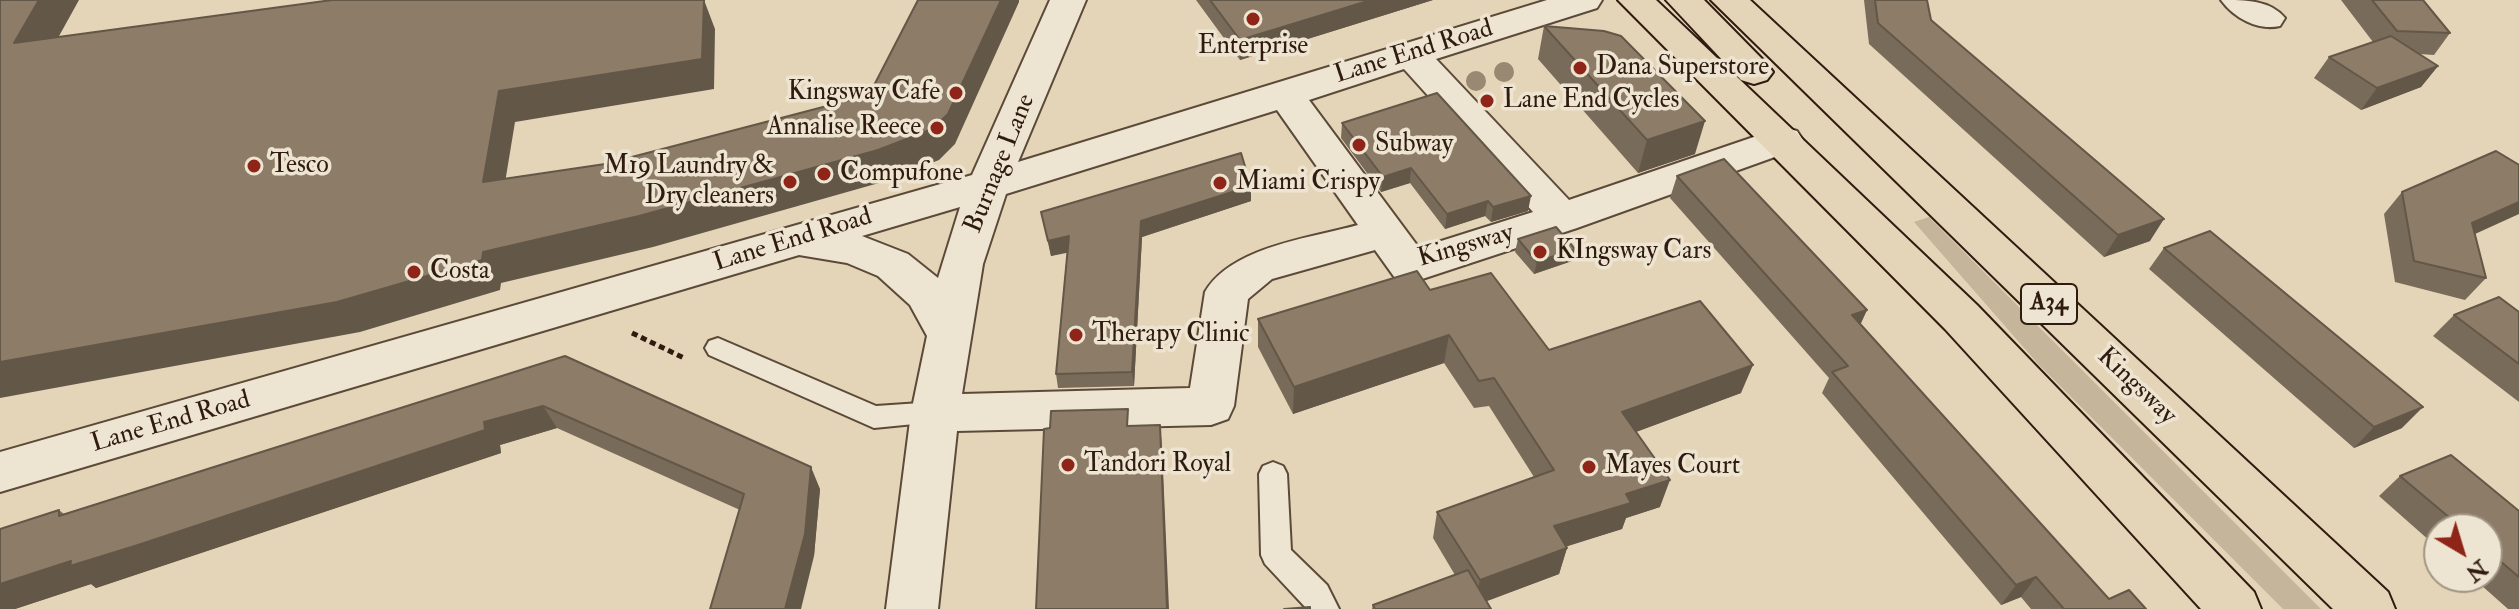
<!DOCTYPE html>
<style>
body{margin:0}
#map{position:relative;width:2519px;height:609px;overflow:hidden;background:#e4d5b8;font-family:"IM FELL Double Pica",serif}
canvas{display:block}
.north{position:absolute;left:2423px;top:513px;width:80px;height:80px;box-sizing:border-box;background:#ede4d1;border:2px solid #a19483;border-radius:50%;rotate:142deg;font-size:22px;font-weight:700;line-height:32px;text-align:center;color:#2f1b0f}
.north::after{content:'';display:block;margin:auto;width:28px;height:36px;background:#8f2418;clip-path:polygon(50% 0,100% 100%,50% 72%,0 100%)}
</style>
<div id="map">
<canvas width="2519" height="609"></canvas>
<div class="north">N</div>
</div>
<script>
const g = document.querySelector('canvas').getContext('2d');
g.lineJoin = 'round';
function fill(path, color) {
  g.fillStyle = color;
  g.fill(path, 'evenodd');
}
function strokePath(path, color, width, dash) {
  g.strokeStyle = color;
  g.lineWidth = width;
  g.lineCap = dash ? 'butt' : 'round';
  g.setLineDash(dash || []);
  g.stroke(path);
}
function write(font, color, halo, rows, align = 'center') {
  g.font = font + ' "IM FELL Double Pica",serif';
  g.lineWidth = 7;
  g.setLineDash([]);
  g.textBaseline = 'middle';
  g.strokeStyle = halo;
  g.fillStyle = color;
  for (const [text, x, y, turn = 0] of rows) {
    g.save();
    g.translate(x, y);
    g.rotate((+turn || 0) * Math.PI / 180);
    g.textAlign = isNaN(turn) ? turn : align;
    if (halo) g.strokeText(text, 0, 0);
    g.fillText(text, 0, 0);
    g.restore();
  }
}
const green = new Path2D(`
 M 1929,217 L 2321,609 L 2283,609 L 2039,365 L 1914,222 Z`);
const path = new Path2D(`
 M 632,333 L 684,358`);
const service = new Path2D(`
 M 718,338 L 876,406 L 935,402 L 945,405 L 949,413 L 945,421 L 874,428 L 709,355 L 705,348 L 709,341 Z
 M 1273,462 L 1283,466 L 1287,474 L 1291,550 L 1327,585 L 1339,609 L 1307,609 L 1265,564 L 1261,555 L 1259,474 L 1263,466 Z`);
const minor = new Path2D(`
 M 1050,0 L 1086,0 L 1018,162 L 1547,0 L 1602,0 L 1597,8 L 1436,59 L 1569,200 L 1783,127 L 1797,131 L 1803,140 L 1797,149 L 1577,228 L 1410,283 L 1395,278 L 1375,250 L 1272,279 L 1248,299 L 1234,406 L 1228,419 L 1211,425 L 957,431 L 938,609 L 886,609 L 911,413 L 927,336 L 910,305 L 878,276 L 847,263 L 799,255 L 0,492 L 0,452 L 972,175 ZM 1404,69 L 1533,212 L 1419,248 L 1309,100 ZM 1277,110 L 1358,225 C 1310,238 1231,247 1205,292 L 1190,388 L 962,394 L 983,264 L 1006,194 ZM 960,207 L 938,278 L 908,254 L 862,236 Z
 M 2221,0 C 2246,0 2270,0 2285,18 L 2280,26 C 2258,31 2234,18 2221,0 Z`);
const trunk = new Path2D(`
 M 1618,0 L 1656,0 L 1977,305 L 2254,592 L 2261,609 L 2201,609 L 1945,329 Z
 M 1666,0 L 1704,0 L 1767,64 L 1773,72 L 1767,80 L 1754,84 L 1741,80 Z
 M 1711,0 L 1750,0 L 2388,592 L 2395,609 L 2333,609 Z`);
const trees = [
 [1504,72],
 [1476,81]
];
const wall = new Path2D(`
 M 1196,0 L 1433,0 L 1240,60 Z
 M 1864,0 L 1927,0 L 1931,20 L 2150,241 L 2104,257 L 1869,44 Z
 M 2341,0 L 2423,0 L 2450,33 L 2434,55 L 2419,54 L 2438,66 L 2421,87 L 2361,110 L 2314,78 L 2329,57 L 2373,42 Z
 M 1544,26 L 1695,154 L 1638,173 L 1538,59 Z
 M 1342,123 L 1528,211 L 1491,222 L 1485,216 L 1445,229 L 1410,183 L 1381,192 L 1341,138 Z
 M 1677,176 L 1867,310 L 1860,324 L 2109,599 L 2146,609 L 2031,609 L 2021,597 L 2001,605 L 1822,393 L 1829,378 L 1670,198 Z
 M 1251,186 L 1251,201 L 1142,237 L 1134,386 L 1058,388 L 1056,374 L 1067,252 L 1051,256 L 1041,212 Z
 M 2402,192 L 2475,234 L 2486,278 L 2465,300 L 2395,282 L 2384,214 Z
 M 1518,239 L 1572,261 L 1534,274 L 1515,252 Z
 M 2164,248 L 2402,428 L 2354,448 L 2149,269 Z
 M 1430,290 L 1549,350 L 1741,393 L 1636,432 L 1660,507 L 1626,518 L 1622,529 L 1566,546 L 1567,548 L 1559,574 L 1486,601 L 1491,609 L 1372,609 L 1373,605 L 1455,575 L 1433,538 L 1437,512 L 1534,477 L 1489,406 L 1474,408 L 1444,363 L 1293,414 L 1258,347 L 1258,319 Z
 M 2519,312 L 2519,402 L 2433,336 L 2454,315 Z
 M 565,356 L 820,489 L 814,556 L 740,510 L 557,428 L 500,445 L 501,453 L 96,588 L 91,584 L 15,609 L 0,609 L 59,510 L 64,514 Z
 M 2400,476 L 2519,511 L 2519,609 L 2508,609 L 2472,577 L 2487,577 L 2487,529 L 2439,529 L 2439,549 L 2379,496 Z`);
const shadedWall = new Path2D(`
 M 39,0 L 79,0 L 38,74 L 14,43 Z
 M 704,0 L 715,29 L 714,89 L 515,122 L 500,213 L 483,182 L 499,91 Z
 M 1001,0 L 1019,0 L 1019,2 L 955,144 L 939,160 L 886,181 L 653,247 L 501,283 L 500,290 L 360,332 L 0,398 L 0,362 L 483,252 L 878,150 Z
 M 1371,0 L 1433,0 L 1240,60 L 1240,40 Z
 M 2438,66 L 2421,87 L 2361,110 L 2377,88 Z
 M 1705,121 L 1695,154 L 1638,173 L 1647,140 Z
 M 1411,168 L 1410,183 L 1381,192 L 1383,177 Z
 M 1251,186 L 1251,201 L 1142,237 L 1134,386 L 1132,372 L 1141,221 Z
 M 1531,196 L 1528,211 L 1491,222 L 1493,207 Z
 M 1488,201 L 1485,216 L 1445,229 L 1447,214 Z
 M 2519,202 L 2519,214 L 2453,244 L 2472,223 Z
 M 2164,219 L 2150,241 L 2104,257 L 2118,235 Z
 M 1069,236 L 1071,252 L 1051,256 L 1048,241 Z
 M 1575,249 L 1572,261 L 1534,274 L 1537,262 Z
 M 1867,310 L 1857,332 L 1852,315 Z
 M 1449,335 L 1444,363 L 1293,414 L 1294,387 Z
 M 1753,365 L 1741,393 L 1614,440 L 1622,412 Z
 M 543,406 L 557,428 L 500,445 L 501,453 L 96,588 L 91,584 L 15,609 L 0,609 L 0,584 L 484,422 Z
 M 2423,407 L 2402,428 L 2354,448 L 2374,427 Z
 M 1160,425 L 1162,446 L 1169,609 L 1167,609 Z
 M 811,467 L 820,489 L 814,556 L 801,609 L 785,609 Z
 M 1670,480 L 1660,507 L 1626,518 L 1622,529 L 1546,553 L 1554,526 L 1626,494 Z
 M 1567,548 L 1559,574 L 1474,606 L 1480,580 Z
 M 2036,577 L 2021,597 L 2001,605 L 2016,585 Z`);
const building = new Path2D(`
 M 0,0 L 39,0 L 14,43 L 332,0 L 704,0 L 702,59 L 499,91 L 483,182 L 605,164 L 869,95 L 918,0 L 1001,0 L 948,114 L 932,129 L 878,150 L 639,216 L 483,252 L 482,260 L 337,302 L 0,362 Z
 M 1210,0 L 1371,0 L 1240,40 Z
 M 1875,0 L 1927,0 L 1931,20 L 2164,219 L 2118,235 L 1878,23 Z
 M 2372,0 L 2423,0 L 2450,33 L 2397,31 Z
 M 1544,26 L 1604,31 L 1621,36 L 1705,121 L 1647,140 Z
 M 2391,36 L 2438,66 L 2377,88 L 2329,57 Z
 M 1437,93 L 1531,196 L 1493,207 L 1488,201 L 1447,214 L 1411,168 L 1383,177 L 1342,123 Z
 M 2496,151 L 2519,165 L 2519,202 L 2472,223 L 2486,278 L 2414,261 L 2402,192 Z
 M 1241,153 L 1251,186 L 1141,221 L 1132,372 L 1056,374 L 1069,236 L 1048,241 L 1041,212 Z
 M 1724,159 L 1867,310 L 1852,315 L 2109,599 L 2129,590 L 2146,609 L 2064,609 L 2036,577 L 2016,585 L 1832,372 L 1848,366 L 1677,176 Z
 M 1556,227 L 1575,249 L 1537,262 L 1518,239 Z
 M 2210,231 L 2423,407 L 2374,427 L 2164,248 Z
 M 1417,271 L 1430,290 L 1491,273 L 1549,350 L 1700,301 L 1753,365 L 1622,412 L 1670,480 L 1626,494 L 1631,503 L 1554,526 L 1567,548 L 1480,580 L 1437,512 L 1554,470 L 1494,378 L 1479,381 L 1449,335 L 1294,387 L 1258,319 Z
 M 2499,297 L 2519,312 L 2519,364 L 2454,315 Z
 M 565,356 L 811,467 L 805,534 L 785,609 L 710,609 L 744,494 L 543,406 L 484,422 L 485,430 L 138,545 L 70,566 L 71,561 L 0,584 L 0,529 L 59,510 L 59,516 Z
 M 1128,409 L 1127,426 L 1160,425 L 1167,609 L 1036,609 L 1044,429 L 1050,428 L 1051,411 Z
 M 2451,455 L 2519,511 L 2519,577 L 2487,550 L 2487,529 L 2463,529 L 2400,476 Z
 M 1468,570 L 1491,609 L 1375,609 L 1373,605 Z
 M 1310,607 L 1310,609 L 1284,609 Z`);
const markers = [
 [1253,19,8,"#8f2418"],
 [1580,68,8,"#8f2418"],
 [956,93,8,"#8f2418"],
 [1487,101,8,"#8f2418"],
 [937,128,8,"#8f2418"],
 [1359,145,8,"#8f2418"],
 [254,166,8,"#8f2418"],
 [824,174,8,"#8f2418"],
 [790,182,8,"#8f2418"],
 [1220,183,8,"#8f2418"],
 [1540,252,8,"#8f2418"],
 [414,272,8,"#8f2418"],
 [1076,335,8,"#8f2418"],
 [1068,465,8,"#8f2418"],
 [1589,467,8,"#8f2418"]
];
const shields = [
 [2049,304,56]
];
const shieldNames = [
 ["A34",2049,304]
];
const poiNames = [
 ["Enterprise",1253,47,"center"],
 ["Dana Superstore",1596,68],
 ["Kingsway Cafe",940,93,"right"],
 ["Lane End Cycles",1503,101],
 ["Annalise Reece",921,128,"right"],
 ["Subway",1375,145],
 ["Tesco",270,166],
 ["M19 Laundry &",774,167,"right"],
 ["Dry cleaners",774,197,"right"],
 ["Compufone",840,174],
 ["Miami Crispy",1236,183],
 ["KIngsway Cars",1556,252],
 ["Costa",430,272],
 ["Therapy Clinic",1092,335],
 ["Tandori Royal",1084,465],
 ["Mayes Court",1605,467]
];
const streetNames = [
 ["Lane End Road",1414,53,-17],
 ["Burnage Lane",1001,164,-68],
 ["Lane End Road",793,241,-17],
 ["Kingsway",1466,247,-16],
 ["Kingsway",2136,387,44],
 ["Lane End Road",171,423,-16]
];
fill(green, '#c5b59b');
strokePath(service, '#5c4a39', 4);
strokePath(minor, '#5c4a39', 4);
strokePath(trunk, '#2f1b0f', 4);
strokePath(path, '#2f1b0f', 5, [6, 4]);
fill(service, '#ede4d1');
fill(minor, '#ede4d1');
fill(trunk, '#e4d5b8');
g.fillStyle = '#998872';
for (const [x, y] of trees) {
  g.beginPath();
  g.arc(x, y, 10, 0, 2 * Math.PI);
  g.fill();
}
fill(wall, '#796b59');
fill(shadedWall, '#635748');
fill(building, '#8d7c67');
strokePath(building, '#635748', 2);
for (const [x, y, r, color] of markers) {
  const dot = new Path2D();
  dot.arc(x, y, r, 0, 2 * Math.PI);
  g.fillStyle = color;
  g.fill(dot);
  strokePath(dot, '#ede4d1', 3);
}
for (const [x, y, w] of shields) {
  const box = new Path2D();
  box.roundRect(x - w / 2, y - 20, w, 40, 6);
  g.fillStyle = '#ede4d1';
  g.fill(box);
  strokePath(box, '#2f1b0f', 2);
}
write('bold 24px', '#2f1b0f', null, shieldNames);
write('26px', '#2f1b0f', '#ede4d1', poiNames, 'left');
write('26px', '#2f1b0f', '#ede4d1', streetNames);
</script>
